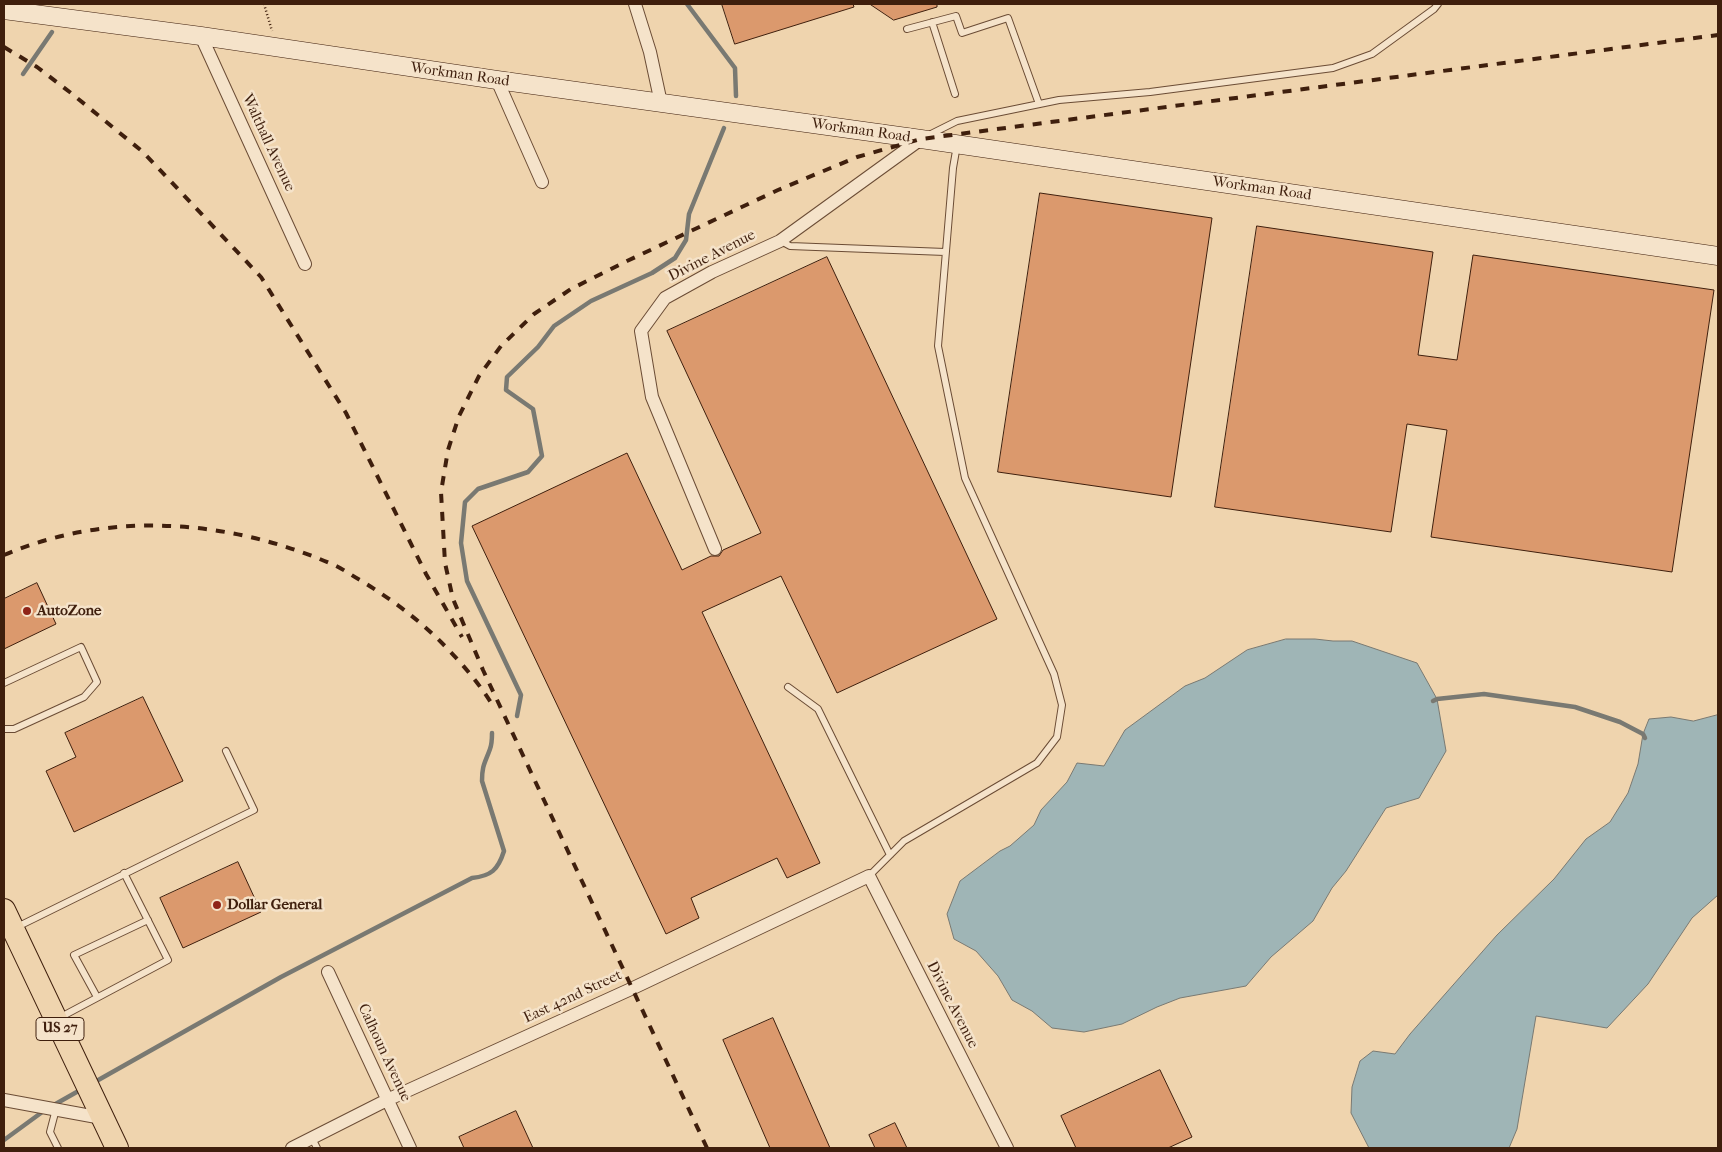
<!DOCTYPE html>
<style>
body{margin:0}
#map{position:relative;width:1722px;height:1152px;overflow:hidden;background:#efd4ae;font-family:"IM FELL French Canon",serif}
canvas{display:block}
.frame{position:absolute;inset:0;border:5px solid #3f1f0d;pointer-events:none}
</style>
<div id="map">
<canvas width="1722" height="1152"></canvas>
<div class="frame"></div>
</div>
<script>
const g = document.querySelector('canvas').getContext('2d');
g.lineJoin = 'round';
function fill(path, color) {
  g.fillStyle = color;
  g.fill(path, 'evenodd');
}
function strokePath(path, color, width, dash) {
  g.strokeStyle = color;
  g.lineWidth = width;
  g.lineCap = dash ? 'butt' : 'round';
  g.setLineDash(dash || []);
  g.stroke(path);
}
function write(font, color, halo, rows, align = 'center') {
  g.font = font + ' "IM FELL French Canon",serif';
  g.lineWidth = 5;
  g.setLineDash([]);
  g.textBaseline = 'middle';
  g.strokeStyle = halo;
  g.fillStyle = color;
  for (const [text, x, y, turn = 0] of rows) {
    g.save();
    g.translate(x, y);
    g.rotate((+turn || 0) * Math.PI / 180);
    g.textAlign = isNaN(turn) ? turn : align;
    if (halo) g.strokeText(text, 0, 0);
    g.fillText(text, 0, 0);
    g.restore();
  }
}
const water = new Path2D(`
 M 1286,639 L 1315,639 L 1333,641 L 1352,641 L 1417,663 L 1437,699 L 1446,751 L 1419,798 L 1386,808 L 1346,871 L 1332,888 L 1313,921 L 1271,957 L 1246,986 L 1180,998 L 1157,1007 L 1122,1024 L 1084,1032 L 1052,1028 L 1032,1011 L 1012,1000 L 998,976 L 976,951 L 954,939 L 947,914 L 960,881 L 1000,851 L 1010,846 L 1034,825 L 1041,810 L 1067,782 L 1077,763 L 1104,766 L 1125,730 L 1185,686 L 1205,678 L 1247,650 Z
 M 1718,715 L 1718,895 L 1692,918 L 1648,984 L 1607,1028 L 1536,1016 L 1517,1129 L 1509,1148 L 1369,1148 L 1351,1113 L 1352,1087 L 1360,1061 L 1373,1051 L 1395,1054 L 1410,1034 L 1497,935 L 1554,879 L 1586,839 L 1610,822 L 1628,793 L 1638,764 L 1643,734 L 1649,719 L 1671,717 L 1693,721 Z`);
const stream = new Path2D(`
 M 687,4 L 735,68 L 736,96
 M 23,74 L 52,32
 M 1433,701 L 1437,699 L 1484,694 L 1575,707 L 1620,722 L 1643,734 L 1645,738
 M 517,716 L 521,695 L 467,581 L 461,543 L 465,502 L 478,489 L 528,472 L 542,456 L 533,409 L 506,390 L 507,377 L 538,347 L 554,326 L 591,301 L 652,273 L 675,258 L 686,240 L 689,214 L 724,128
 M 93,1083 L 281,977 L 472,878 C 491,876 498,870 504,851 L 482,781 C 482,765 485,763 490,749 C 492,744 492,738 492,733
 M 52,1106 L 82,1089
 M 4,1140 L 45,1110`);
const building = new Path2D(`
 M 722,4 L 853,4 L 854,7 L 735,44 Z
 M 870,4 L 937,4 L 937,7 L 894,20 Z
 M 1040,193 L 1212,218 L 1171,497 L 998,472 Z
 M 1257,226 L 1433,252 L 1418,355 L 1457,360 L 1473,255 L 1714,290 L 1672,572 L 1431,537 L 1447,430 L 1407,424 L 1391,532 L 1215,507 Z
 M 827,257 L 997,619 L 837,693 L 781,576 L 702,612 L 820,863 L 787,878 L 777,858 L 691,898 L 699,918 L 666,934 L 472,526 L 627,453 L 682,570 L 711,556 L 719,556 L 723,550 L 761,533 L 667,331 Z
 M 37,583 L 56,624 L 4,649 L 4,599 Z
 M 143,697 L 183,781 L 74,832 L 46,771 L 76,757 L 65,733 Z
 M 238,862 L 261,912 L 183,948 L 160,898 Z
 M 773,1018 L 830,1148 L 770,1148 L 723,1040 Z
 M 1160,1070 L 1192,1137 L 1168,1148 L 1076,1148 L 1061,1116 Z
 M 516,1111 L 533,1148 L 464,1148 L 459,1137 Z
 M 895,1123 L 907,1148 L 875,1148 L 869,1135 Z`);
const path = new Path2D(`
 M 264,4 L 272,31`);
const lane = new Path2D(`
 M 932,22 L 955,94
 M 907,29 L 956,16 L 962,33 L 1008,18 L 1039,104
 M 929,135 L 957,121 L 1059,100 L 1150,92 L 1333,68 L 1372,54 L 1434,9 L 1438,4
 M 781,241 L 790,246 L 945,252
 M 4,683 L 81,647 L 97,682 L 84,697 L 14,729 L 4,729
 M 788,687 L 818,709 L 890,855
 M 869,876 L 904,841 L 1037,763 L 1057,737 L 1062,705 L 1054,674 L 965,478 L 938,346 L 953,168 L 957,145
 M 17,927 L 254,810 L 226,751
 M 97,997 L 74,955 L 148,920
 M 59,1018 L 168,960 L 124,873
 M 56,1109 L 50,1132 L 58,1148
 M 312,1138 L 317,1148`);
const street = new Path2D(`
 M 635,4 L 650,52 L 661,103
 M 201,36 L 305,264
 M 497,80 L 542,182
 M 715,549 L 652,397 L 641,331 L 665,298 L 712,272 L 780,241 L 921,139
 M 328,972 L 410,1148
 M 4,1100 L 102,1118
 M 292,1148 L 387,1100 L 631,989 L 869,876 L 1007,1148`);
const secondary = new Path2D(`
 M 4,10 L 201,36 L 497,80 L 921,139 L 1718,256`);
const highway = new Path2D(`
 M 4,910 L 117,1148`);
const rail = new Path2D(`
 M 4,47 L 37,67 L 71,93 L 143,152 L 261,277 L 346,413 L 426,574 L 462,637
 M 4,555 C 110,510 229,519 334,565 C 343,569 351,575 360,580 C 388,597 414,616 438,639 C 458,659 478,681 493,706
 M 707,1148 L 483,670 L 453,599 L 445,563 L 441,492 L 448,450 L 459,416 L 479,376 L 501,346 L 534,314 L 571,289 L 627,261 L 778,190 L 857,157 L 921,139 L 1718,35`);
const markers = [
 [27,611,5,"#8f2418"],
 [217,905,5,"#8f2418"]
];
const shields = [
 [60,1029,48]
];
const shieldNames = [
 ["US 27",60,1029]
];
const streetNames = [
 ["Workman Road",460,75,8],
 ["Workman Road",861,131,8],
 ["Walthall Avenue",268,143,65],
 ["Workman Road",1262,189,8],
 ["Divine Avenue",712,256,-27],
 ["East 42nd Street",573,997,-25],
 ["Divine Avenue",952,1005,63],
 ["Calhoun Avenue",384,1053,65]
];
const poiNames = [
 ["AutoZone",37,611],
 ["Dollar General",227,905]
];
fill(water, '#9fb5b6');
strokePath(water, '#797972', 1);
strokePath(stream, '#797972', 4.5);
fill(building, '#db996d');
strokePath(building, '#3f1f0d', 1);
strokePath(lane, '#6b4c35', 8);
strokePath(street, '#6b4c35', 14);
strokePath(secondary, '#3f1f0d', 19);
strokePath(highway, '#3f1f0d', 24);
strokePath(path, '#3f1f0d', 2.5, [1, 2.5]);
strokePath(lane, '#f5e3ca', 6);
strokePath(street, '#f5e3ca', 12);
strokePath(secondary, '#f5e3ca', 18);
strokePath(highway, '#efd4ae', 22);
strokePath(rail, '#3f1f0d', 4, [9, 9]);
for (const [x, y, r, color] of markers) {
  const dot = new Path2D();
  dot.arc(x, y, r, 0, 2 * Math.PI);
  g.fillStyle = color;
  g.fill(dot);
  strokePath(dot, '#f5e3ca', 2);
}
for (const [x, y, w] of shields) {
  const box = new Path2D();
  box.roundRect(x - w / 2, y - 11.5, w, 23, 4);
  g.fillStyle = '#f5e3ca';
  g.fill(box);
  strokePath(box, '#3f1f0d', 1);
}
write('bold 14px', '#3f1f0d', null, shieldNames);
write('15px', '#3f1f0d', '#f5e3ca', streetNames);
write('bold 15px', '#3f1f0d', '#f5e3ca', poiNames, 'left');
</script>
